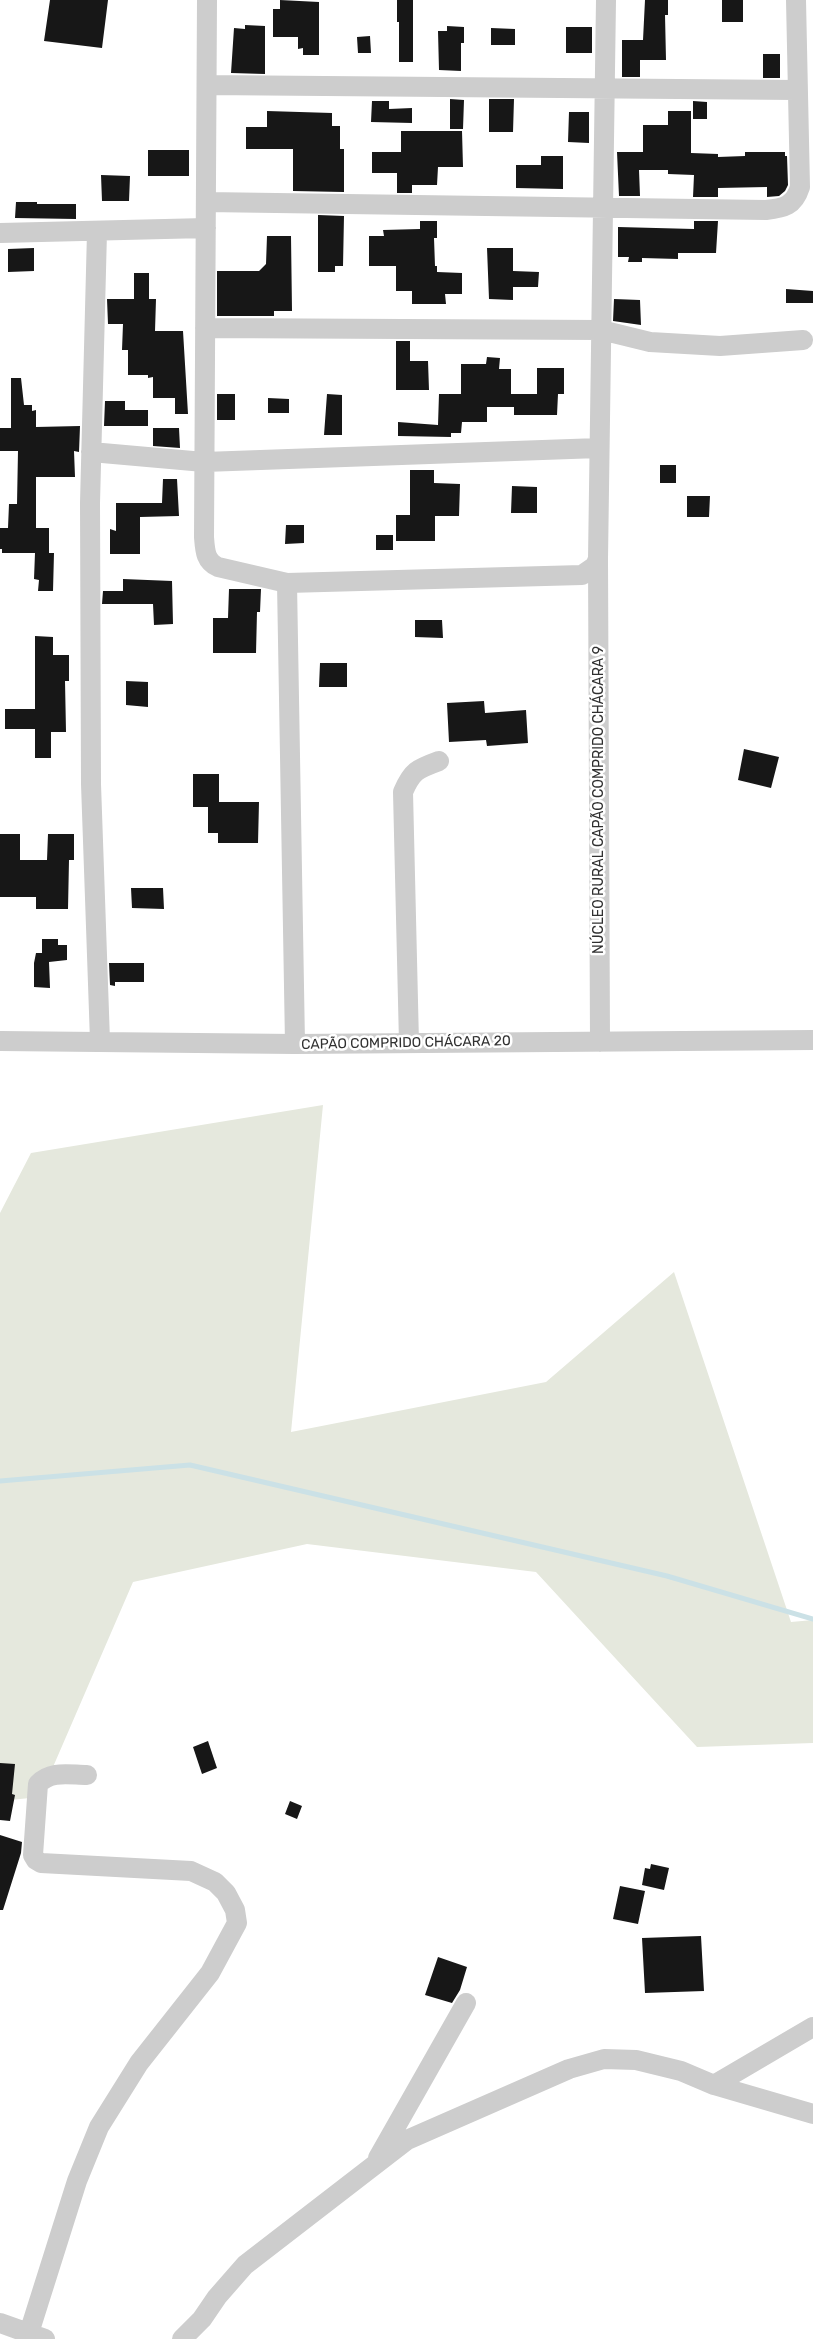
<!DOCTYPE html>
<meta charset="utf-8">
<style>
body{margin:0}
canvas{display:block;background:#fff}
</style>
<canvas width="813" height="2339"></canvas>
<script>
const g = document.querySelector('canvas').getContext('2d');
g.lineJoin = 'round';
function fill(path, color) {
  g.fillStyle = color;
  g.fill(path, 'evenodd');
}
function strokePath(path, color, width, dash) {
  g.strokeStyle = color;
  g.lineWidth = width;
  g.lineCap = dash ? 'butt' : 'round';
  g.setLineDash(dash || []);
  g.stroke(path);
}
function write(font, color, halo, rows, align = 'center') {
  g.font = font + ' Rubik,sans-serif';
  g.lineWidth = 5;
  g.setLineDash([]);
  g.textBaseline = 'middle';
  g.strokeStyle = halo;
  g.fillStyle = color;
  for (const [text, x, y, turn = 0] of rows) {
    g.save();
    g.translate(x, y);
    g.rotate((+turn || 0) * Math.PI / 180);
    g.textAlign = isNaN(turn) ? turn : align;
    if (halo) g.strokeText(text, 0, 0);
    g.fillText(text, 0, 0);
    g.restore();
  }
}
const green = new Path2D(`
 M 323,1105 L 291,1432 L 546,1382 L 674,1272 L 791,1622 L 813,1620 L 813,1743 L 697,1747 L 536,1572 L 307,1544 L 133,1582 L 40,1797 L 0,1801 L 0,1213 L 31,1153 Z`);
const stream = new Path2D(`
 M 0,1481 L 190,1465 L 667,1576 L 813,1619`);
const building = new Path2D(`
 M 50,0 L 108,0 L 102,48 L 44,41 Z
 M 280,0 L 319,2 L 319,55 L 303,55 L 303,48 L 298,49 L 298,37 L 273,37 L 273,9 L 280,9 Z
 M 397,0 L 413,0 L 413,62 L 399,62 L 399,22 L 397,22 Z
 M 645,0 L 668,0 L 668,15 L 665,15 L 666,60 L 640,60 L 640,77 L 622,77 L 622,40 L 643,40 Z
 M 722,0 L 743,0 L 743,22 L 722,22 Z
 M 245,25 L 265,26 L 265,74 L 231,73 L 234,28 L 245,29 Z
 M 447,26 L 464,27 L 464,43 L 461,43 L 461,71 L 439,70 L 438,31 L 447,31 Z
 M 566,27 L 592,27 L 592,53 L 566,53 Z
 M 491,28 L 515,29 L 515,45 L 491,45 Z
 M 370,36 L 371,53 L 358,53 L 357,37 Z
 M 763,54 L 780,54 L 780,78 L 763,78 Z
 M 450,99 L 464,100 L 463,129 L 450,129 Z
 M 489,99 L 514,99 L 513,132 L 489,132 Z
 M 372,101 L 389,101 L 389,109 L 412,108 L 412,123 L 371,122 Z
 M 693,101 L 707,102 L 707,119 L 693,119 Z
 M 267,111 L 332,113 L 332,126 L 340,126 L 340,149 L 344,149 L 344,192 L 293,191 L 293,149 L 246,149 L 246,127 L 267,127 Z
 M 668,111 L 691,111 L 691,153 L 718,154 L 718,157 L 745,156 L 745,152 L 785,152 L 785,156 L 787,156 L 788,185 L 785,191 L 779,196 L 767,197 L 767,187 L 718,188 L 718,197 L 693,197 L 694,175 L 668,174 L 668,170 L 639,170 L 640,196 L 619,196 L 617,152 L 643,152 L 643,125 L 668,125 Z
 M 569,112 L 589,112 L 589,143 L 568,142 Z
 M 401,131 L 462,131 L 463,167 L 438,167 L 437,185 L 412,185 L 412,193 L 397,193 L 397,173 L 372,173 L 372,152 L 401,152 Z
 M 148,150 L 189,150 L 189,176 L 148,176 Z
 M 541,156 L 563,156 L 563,189 L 516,188 L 516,165 L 541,165 Z
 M 101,175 L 130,176 L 129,201 L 102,201 Z
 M 16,202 L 37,202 L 37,204 L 76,204 L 76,219 L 15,218 Z
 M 318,215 L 344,216 L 343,266 L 335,266 L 335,272 L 318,272 Z
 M 420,221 L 437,221 L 437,238 L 434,238 L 435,266 L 437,266 L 437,272 L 462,273 L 462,294 L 445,294 L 446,304 L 412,304 L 412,291 L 396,291 L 396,266 L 369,266 L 369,236 L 384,236 L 383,230 L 420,229 Z
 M 694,221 L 718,221 L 716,253 L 678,253 L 678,259 L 642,258 L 642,262 L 628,262 L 629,257 L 618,257 L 618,227 L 694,229 Z
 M 267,236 L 291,236 L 292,311 L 274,311 L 274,316 L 217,316 L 217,271 L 259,271 L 266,264 Z
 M 34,248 L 34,271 L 8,272 L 8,249 Z
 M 487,248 L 513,248 L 513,271 L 539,272 L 538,287 L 513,287 L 513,300 L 489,299 Z
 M 134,273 L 149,273 L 149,299 L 156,299 L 155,331 L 183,331 L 188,414 L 175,414 L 175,398 L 153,398 L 153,377 L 148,378 L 148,375 L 128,375 L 128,350 L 122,350 L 123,324 L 108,324 L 107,299 L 134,299 Z
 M 786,289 L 813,291 L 813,303 L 786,303 Z
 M 614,299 L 640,300 L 641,325 L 613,321 Z
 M 396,341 L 410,341 L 410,361 L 428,361 L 429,390 L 396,390 Z
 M 487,357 L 500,358 L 499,369 L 511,369 L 511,394 L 537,394 L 537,368 L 564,368 L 564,394 L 558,394 L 557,415 L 514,415 L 514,407 L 487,407 L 487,422 L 462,422 L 461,433 L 451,433 L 451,437 L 398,436 L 398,422 L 438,425 L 439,394 L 461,394 L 461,364 L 486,364 Z
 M 11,378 L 21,378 L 24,405 L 32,405 L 32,411 L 36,410 L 36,427 L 80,426 L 79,452 L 74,451 L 75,477 L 36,477 L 36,528 L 49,528 L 49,553 L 54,553 L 53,591 L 38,591 L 39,580 L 34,579 L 35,553 L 2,553 L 2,549 L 0,549 L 0,528 L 8,528 L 9,504 L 17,504 L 18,451 L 0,451 L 0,428 L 11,428 Z
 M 217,394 L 235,394 L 235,420 L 217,420 Z
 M 327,394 L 342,395 L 342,435 L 324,435 Z
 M 268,398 L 289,399 L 289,413 L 268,413 Z
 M 105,401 L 125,401 L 125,410 L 148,410 L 148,426 L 104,426 Z
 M 153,428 L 179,428 L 180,448 L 153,446 Z
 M 660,465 L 676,465 L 676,483 L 660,483 Z
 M 410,470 L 434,470 L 434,483 L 460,484 L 459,516 L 435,516 L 435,541 L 396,541 L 396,515 L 410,515 Z
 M 163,479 L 177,479 L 179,516 L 140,517 L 140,554 L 110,554 L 110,529 L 116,531 L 116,503 L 162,503 Z
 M 512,486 L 537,487 L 537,513 L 511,513 Z
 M 687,496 L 710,496 L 709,517 L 687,517 Z
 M 286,525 L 304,525 L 304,543 L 285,544 Z
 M 376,535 L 393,535 L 393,550 L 376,550 Z
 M 123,579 L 172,581 L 173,624 L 154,625 L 153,604 L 102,604 L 103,591 L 123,591 Z
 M 229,589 L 261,589 L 260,612 L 257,612 L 256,653 L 213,653 L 213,618 L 228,618 Z
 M 415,620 L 442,620 L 443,638 L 415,637 Z
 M 35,636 L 53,637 L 53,655 L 69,655 L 69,681 L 65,681 L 66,732 L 51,732 L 51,758 L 35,758 L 35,729 L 5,729 L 5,709 L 35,709 Z
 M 320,663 L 347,663 L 347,687 L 319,687 Z
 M 126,681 L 148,682 L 148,707 L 126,705 Z
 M 484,701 L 485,713 L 526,710 L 528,743 L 487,746 L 486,740 L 449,742 L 447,703 Z
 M 744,749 L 779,757 L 771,788 L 738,780 Z
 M 193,774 L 219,774 L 219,802 L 259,802 L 258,843 L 218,843 L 218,833 L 208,833 L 208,807 L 193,807 Z
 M 0,834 L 20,834 L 20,860 L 47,860 L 48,834 L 74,834 L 74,860 L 69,860 L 68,909 L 36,909 L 36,897 L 0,897 Z
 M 131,888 L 163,888 L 164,909 L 132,908 Z
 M 42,939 L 58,939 L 58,945 L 67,945 L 67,960 L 49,962 L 50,988 L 34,987 L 34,963 L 36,953 L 42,953 Z
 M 109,963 L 144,963 L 144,982 L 115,982 L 115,986 L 110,985 Z
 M 208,1741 L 217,1768 L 202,1774 L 193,1747 Z
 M 0,1763 L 15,1764 L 12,1794 L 15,1795 L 10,1821 L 0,1820 Z
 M 290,1801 L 302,1806 L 297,1819 L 285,1814 Z
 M 0,1835 L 22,1842 L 21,1853 L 3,1910 L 0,1910 Z
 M 651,1864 L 669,1868 L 664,1890 L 642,1885 L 645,1868 L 650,1869 Z
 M 620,1886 L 645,1891 L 638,1924 L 613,1919 Z
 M 701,1936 L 704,1991 L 645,1993 L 642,1938 Z
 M 438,1957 L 467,1967 L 460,1990 L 452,2003 L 425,1995 Z`);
const minor = new Path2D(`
 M 207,0 L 204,537 C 205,550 205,561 218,567 L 287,583 L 582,575 L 595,566 L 598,559
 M 207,85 L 796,90
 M 206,202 L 766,210 C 784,208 794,206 800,187 L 796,0
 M 97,232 L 90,503 L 91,784 L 100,1041
 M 0,233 L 206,228
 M 205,328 L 601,330 L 650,342 L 720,346 L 803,340
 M 91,452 L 204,462 L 599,448
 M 287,583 L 295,1044
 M 0,1041 L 295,1044 L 813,1040
 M 600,1042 L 598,559 L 606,0
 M 409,1043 L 403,792 C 412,771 417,769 439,761
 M 714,2085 L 813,2027
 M 378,2158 L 466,2003
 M 0,2323 L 45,2339
 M 29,2333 L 77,2181 L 99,2127 L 139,2063 L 210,1973 L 237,1923 L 235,1910 L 226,1893 L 215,1882 L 191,1871 L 41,1863 L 36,1860 L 33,1855 L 38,1784 C 51,1770 70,1775 87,1775
 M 182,2339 L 202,2319 L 217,2297 L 245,2265 L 407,2140 L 569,2069 L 604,2059 L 636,2060 L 681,2071 L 714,2085 L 813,2114`);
const streetNames = [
 ["NÚCLEO RURAL CAPÃO COMPRIDO CHÁCARA 9",599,800,-90],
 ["CAPÃO COMPRIDO CHÁCARA 20",406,1043,-1]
];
fill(green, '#e5e8dd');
strokePath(stream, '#cbe1e6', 5);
fill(building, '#171717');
strokePath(minor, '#cdcdcd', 20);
write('14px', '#303030', '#fff', streetNames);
</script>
